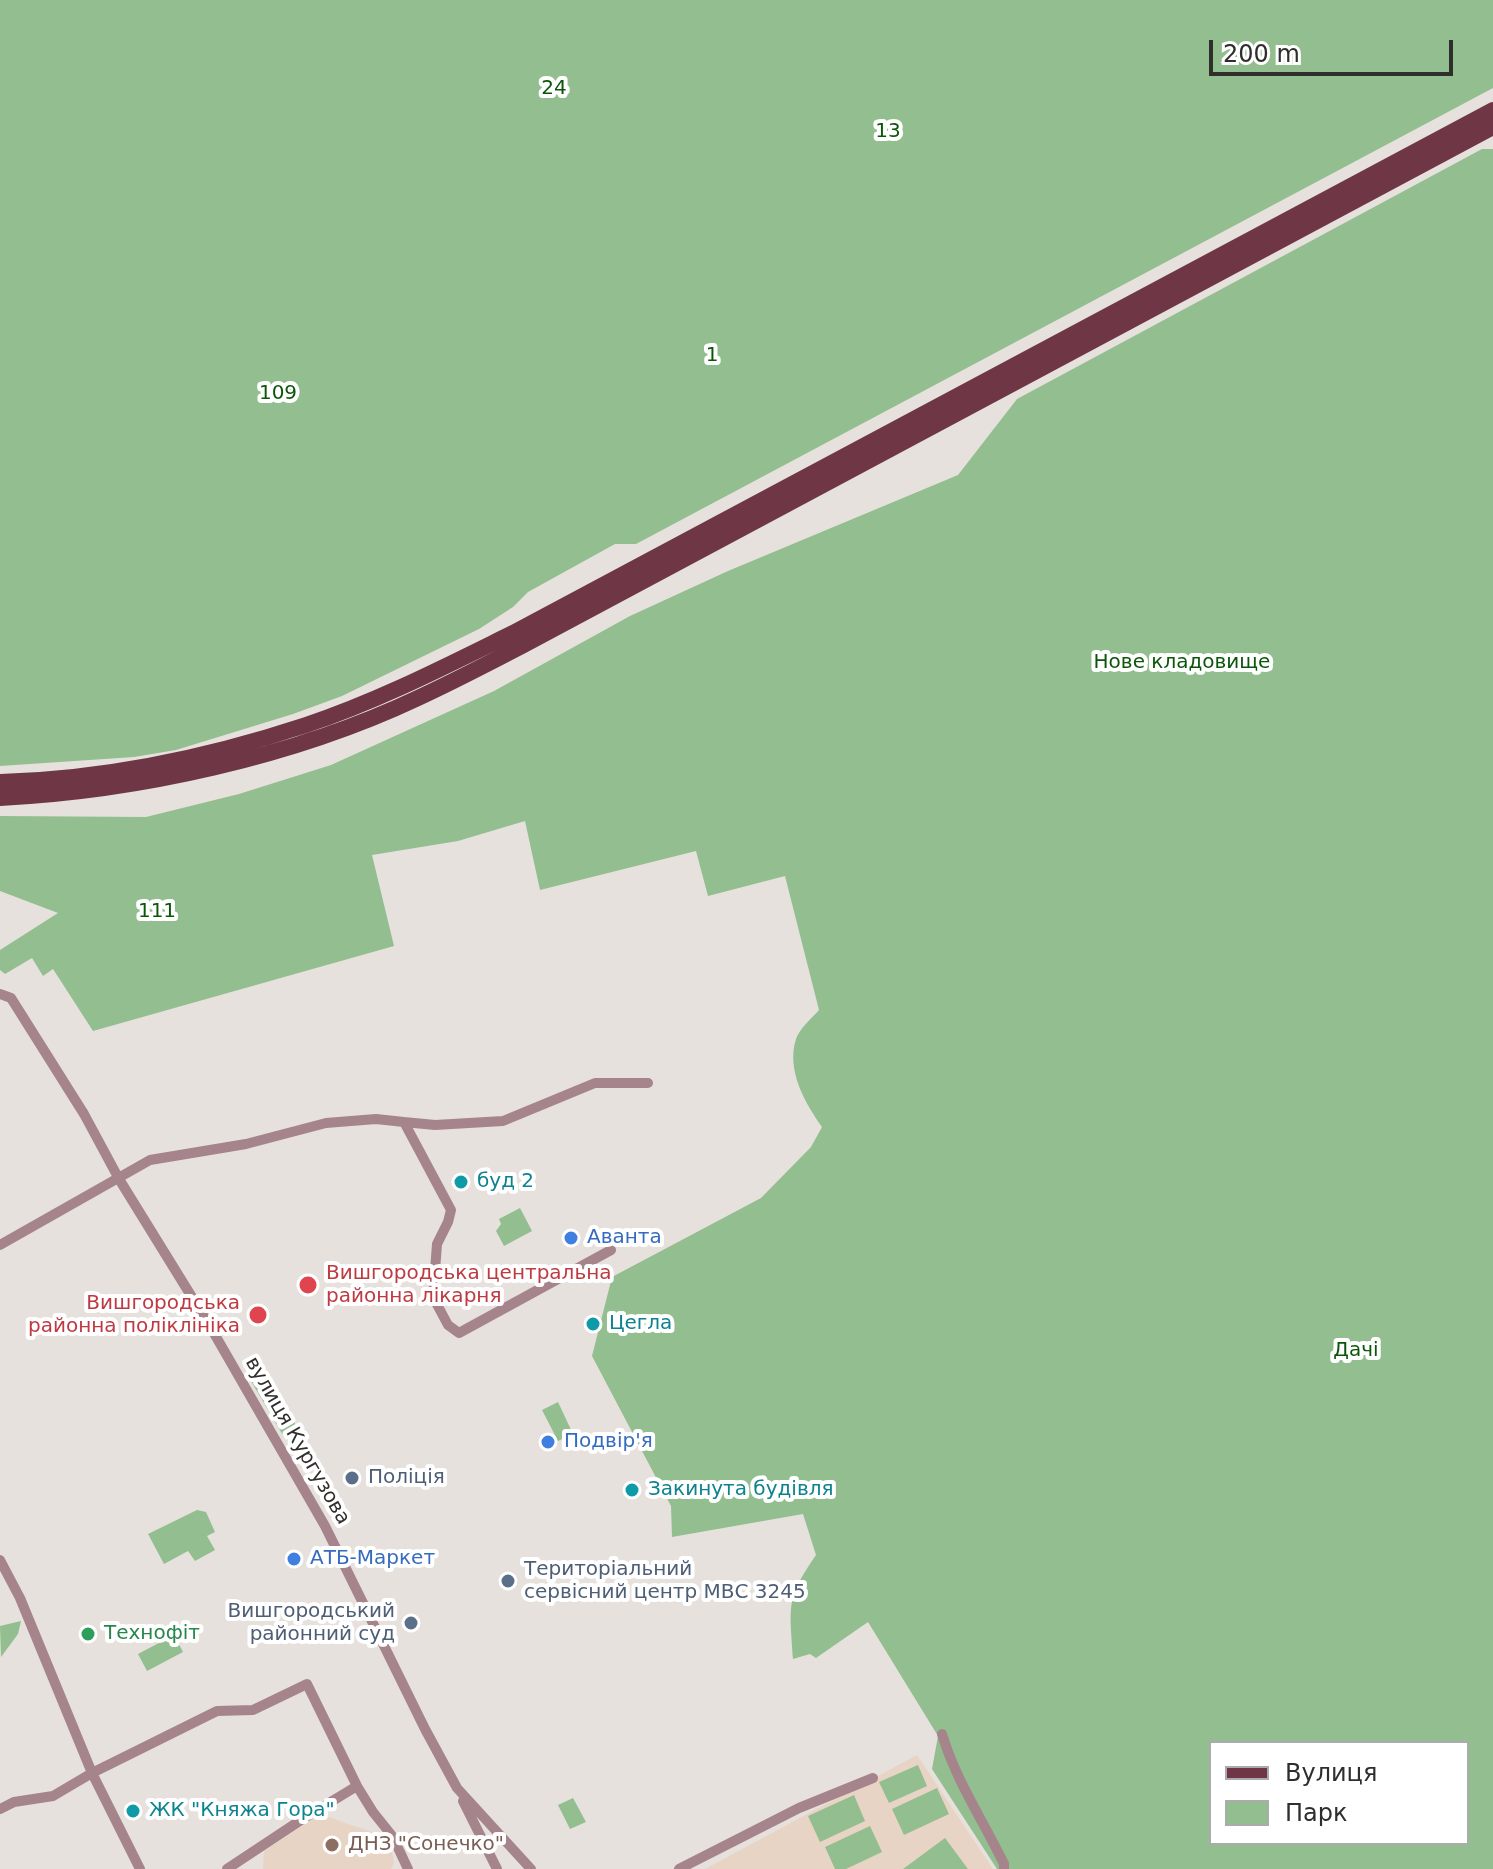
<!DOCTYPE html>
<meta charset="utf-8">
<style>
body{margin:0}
#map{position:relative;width:1493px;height:1869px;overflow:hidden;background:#e6e1dd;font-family:"DejaVu Sans",sans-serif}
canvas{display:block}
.legend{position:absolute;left:1209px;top:1741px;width:260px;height:104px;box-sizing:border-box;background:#fff;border:2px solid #acabab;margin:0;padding:10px 14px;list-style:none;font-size:24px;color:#302e2d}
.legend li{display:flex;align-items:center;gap:16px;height:40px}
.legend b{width:40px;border:2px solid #acabab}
.scale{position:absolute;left:1209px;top:40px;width:244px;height:36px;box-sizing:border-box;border:4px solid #302e2d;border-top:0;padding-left:10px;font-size:24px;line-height:28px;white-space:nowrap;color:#302e2d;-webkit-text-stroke:6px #fff;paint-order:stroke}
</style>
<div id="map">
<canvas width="1493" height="1869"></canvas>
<ul class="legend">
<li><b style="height:10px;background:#6f3746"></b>Вулиця</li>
<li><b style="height:22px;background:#93be8f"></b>Парк</li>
</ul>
<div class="scale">200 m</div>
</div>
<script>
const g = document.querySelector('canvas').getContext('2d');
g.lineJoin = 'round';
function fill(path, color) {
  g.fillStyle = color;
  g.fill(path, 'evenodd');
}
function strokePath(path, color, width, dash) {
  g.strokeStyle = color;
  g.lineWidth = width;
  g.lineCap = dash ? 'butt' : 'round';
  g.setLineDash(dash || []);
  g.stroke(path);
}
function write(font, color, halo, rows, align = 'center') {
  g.font = font + ' "DejaVu Sans",sans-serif';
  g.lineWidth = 8;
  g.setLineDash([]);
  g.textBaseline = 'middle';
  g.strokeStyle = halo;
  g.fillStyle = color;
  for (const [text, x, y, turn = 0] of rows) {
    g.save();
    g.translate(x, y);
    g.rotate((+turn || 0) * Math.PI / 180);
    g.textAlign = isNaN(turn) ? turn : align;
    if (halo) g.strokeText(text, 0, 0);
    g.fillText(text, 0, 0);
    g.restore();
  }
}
const education = new Path2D(`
 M 917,1755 L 993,1869 L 705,1869 Z
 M 320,1814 L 389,1838 L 394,1863 L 391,1869 L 263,1869 L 264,1851 Z`);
const green = new Path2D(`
 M 0,0 L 1493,0 L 1493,88 L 636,544 L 615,544 L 528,592 L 513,607 L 479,629 L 342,696 L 293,714 L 176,750 L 134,757 L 0,766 Z
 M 1482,149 L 1493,149 L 1493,1869 L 997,1869 L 932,1769 L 938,1736 L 868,1622 L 816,1658 L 810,1654 L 793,1659 C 790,1606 785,1600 816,1555 L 803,1514 L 672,1537 L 671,1506 L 592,1356 L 612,1277 L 761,1198 L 811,1147 L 822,1127 C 805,1103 786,1070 796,1039 C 799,1029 812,1018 819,1010 L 785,876 L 708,896 L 696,851 L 540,890 L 525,821 L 458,841 L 372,855 L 394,946 L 93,1031 L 53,969 L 43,976 L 32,958 L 5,974 L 0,970 L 0,950 L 58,913 L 0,891 L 0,816 L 146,817 L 239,794 L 331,765 L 494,691 L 630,616 L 728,571 L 958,475 L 1017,399 ZM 1211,1743 L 1467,1743 L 1467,1843 L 1211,1843 Z
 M 520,1208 L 532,1231 L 504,1246 L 496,1231 L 501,1224 L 499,1219 Z
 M 259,1370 L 264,1373 L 293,1419 L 299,1433 L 295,1440 L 290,1441 L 284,1437 L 251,1381 L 252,1374 Z
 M 558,1402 L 573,1434 L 558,1441 L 542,1410 Z
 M 197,1510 L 206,1512 L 215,1532 L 207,1536 L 215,1550 L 195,1561 L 188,1551 L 164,1564 L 148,1534 Z
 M 21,1621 L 18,1634 L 1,1657 L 0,1626 Z
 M 174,1635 L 183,1652 L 147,1671 L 138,1654 Z
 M 918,1765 L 927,1786 L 889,1803 L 879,1782 Z
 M 937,1788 L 949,1814 L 904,1835 L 892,1809 Z
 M 854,1795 L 865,1821 L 820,1842 L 808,1816 Z
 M 573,1798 L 586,1822 L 570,1829 L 558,1805 Z
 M 870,1826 L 882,1852 L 846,1869 L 835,1869 L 825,1847 Z
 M 945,1838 L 968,1869 L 903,1869 Z`);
const street = new Path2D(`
 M 0,994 L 11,998 L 84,1114 L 119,1179 L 211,1328 L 325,1526 L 425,1729 L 457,1788 L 531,1869
 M 404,1122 L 435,1125 L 503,1121 L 595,1083 L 648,1083
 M 0,1245 L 150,1160 L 246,1144 L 326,1123 L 376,1119 L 404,1122 L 451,1210 L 448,1222 L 437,1244 L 433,1297 L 448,1325 L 459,1333 L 611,1250
 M 0,1560 L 20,1598 L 92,1773 L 140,1869
 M 942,1734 C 956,1781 983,1820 1004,1864 L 1004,1869
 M 463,1801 L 497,1869
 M 0,1809 L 14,1802 L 53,1796 L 92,1773 L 217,1711 L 253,1710 L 307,1684 L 357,1786 L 373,1812 L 393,1837 L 408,1869
 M 227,1869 L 301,1820 L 357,1786
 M 679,1869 L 799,1808 L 873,1778`);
const primary = new Path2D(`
 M 0,782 C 103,779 209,757 306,725 C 378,701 446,666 513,633 L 1493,110
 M 0,798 C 138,791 293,757 418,698 C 453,682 487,664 522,646 L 1493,127`);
const markers = [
 [461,1182,8,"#0f9aa8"],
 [571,1238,8,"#3f7fe0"],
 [308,1285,10,"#e0444e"],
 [258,1315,10,"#e0444e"],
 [593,1324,8,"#0f9aa8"],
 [548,1442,8,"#3f7fe0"],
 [352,1478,8,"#5c6f8a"],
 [632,1490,8,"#0f9aa8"],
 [294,1559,8,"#3f7fe0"],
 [508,1581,8,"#5c6f8a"],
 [411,1623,8,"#5c6f8a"],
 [88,1634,8,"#2e9e5b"],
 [133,1811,8,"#0f9aa8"],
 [332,1845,8,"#8d6e63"]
];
const parkNames = [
 ["24",554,89],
 ["13",888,132],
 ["1",712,356],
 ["109",278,394],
 ["Нове кладовище",1182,663],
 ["111",157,912],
 ["Дачі",1356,1351]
];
const cultureNames = [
 ["буд 2",477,1182],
 ["Цегла",609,1324],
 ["Закинута будівля",648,1490],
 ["ЖК \"Княжа Гора\"",149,1811]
];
const shopNames = [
 ["Аванта",587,1238],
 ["Подвір'я",564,1442],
 ["АТБ-Маркет",310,1559]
];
const healthNames = [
 ["Вишгородська центральна",326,1274],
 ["районна лікарня",326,1297],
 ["Вишгородська",240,1304,"right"],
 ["районна поліклініка",240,1327,"right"]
];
const streetNames = [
 ["вулиця Кургузова",297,1441,60]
];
const serviceNames = [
 ["Поліція",368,1478],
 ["Територіальний",524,1570],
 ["сервісний центр МВС 3245",524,1593],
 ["Вишгородський",395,1612,"right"],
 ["районний суд",395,1635,"right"]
];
const leisureNames = [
 ["Технофіт",104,1634]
];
const educationNames = [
 ["ДНЗ \"Сонечко\"",348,1845]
];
fill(education, '#e8d4c5');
fill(green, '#93be8f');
strokePath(street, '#a6848c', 10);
strokePath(primary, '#6f3746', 16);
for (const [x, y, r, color] of markers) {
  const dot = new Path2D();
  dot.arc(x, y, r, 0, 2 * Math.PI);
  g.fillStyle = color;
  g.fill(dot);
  strokePath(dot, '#fff', 3);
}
write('20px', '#0c560b', '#fff', parkNames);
write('20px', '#0d838f', '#fff', cultureNames, 'left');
write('20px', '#366cbe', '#fff', shopNames, 'left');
write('20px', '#be3a42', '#fff', healthNames, 'left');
write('20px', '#302e2d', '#fff', streetNames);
write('20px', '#4e5e75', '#fff', serviceNames, 'left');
write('20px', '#27864d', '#fff', leisureNames, 'left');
write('20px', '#785e54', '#fff', educationNames, 'left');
</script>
